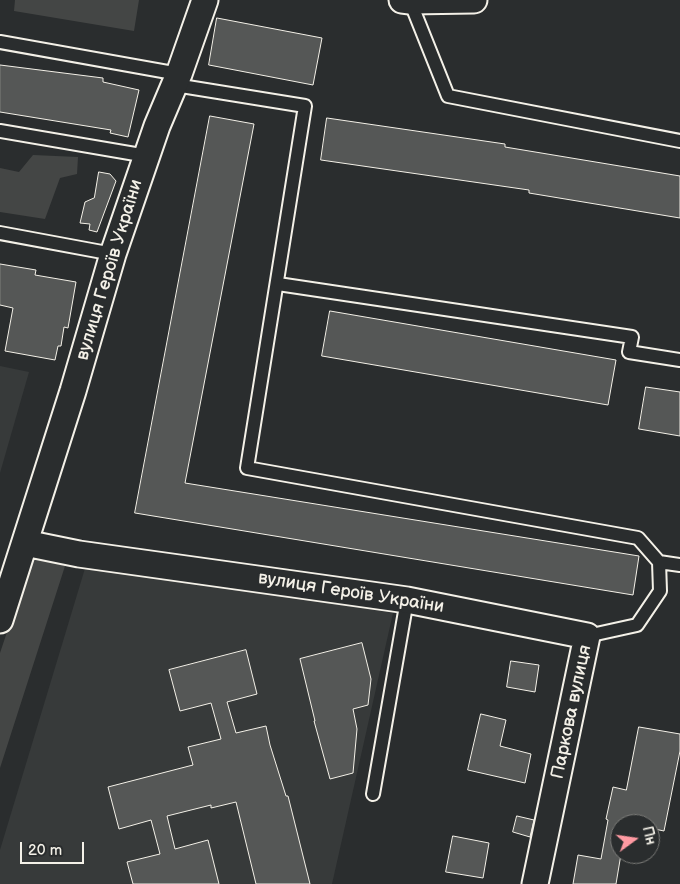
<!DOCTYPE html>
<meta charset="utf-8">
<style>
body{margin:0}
#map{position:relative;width:680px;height:884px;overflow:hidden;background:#2a2d2e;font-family:"Balsamiq Sans",sans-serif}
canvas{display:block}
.north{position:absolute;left:610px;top:814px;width:50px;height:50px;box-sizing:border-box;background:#2a2d2e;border:1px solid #7b7b78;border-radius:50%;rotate:76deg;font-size:14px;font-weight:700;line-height:20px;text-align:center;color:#f4f1e8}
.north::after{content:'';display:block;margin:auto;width:18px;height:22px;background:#ff9aa2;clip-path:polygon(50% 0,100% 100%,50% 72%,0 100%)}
.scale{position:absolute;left:20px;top:842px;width:64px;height:22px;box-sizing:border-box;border:2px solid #f4f1e8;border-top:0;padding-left:6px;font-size:15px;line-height:18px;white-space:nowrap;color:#f4f1e8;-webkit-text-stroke:4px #2a2d2e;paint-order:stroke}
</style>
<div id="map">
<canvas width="680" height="884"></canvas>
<div class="north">Пн</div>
<div class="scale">20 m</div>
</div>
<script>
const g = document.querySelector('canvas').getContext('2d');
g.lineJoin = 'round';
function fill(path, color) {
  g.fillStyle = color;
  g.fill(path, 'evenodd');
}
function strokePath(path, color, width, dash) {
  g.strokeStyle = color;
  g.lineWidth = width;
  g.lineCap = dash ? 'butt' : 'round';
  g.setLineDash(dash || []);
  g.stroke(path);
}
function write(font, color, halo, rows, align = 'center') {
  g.font = font + ' "Balsamiq Sans",sans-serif';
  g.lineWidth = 4;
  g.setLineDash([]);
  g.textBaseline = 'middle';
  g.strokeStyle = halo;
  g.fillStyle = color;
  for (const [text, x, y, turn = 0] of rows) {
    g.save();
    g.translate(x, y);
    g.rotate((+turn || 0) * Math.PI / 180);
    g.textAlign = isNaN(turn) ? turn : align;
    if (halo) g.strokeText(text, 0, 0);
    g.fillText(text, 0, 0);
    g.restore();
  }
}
const built = new Path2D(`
 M 0,366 L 29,372 L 0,473 Z
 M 86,565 L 393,613 L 332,884 L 0,884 L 0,850 Z`);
const green = new Path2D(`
 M 15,0 L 139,0 L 134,31 L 14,11 Z
 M 33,155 L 78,157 L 77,174 L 60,178 L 45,219 L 0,212 L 0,168 L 19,172 Z
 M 32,557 L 65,566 L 0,768 L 0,653 Z`);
const building = new Path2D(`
 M 217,18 L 322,38 L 313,85 L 209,65 Z
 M 0,65 L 103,78 L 103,82 L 139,90 L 128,137 L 110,133 L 111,130 L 0,112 Z
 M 210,116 L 254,124 L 185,483 L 639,556 L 633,595 L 135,513 Z
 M 327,118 L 505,144 L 505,147 L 680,176 L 680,218 L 529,193 L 529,190 L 321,160 Z
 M 99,172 L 110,174 L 116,181 L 97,232 L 89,230 L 90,224 L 80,223 L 85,202 L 94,198 Z
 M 0,264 L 36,270 L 35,275 L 76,282 L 68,328 L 64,327 L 61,346 L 58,346 L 55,360 L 5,351 L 13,308 L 0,305 Z
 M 330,311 L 616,360 L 608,405 L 322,356 Z
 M 646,387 L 680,392 L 680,436 L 639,429 Z
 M 362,643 L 371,679 L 368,705 L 353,709 L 357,729 L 353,773 L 330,779 L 314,721 L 315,721 L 300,659 Z
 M 246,650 L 257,694 L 227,702 L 236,733 L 266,726 L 270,745 L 286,796 L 288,796 L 310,884 L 256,884 L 236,802 L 211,808 L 211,805 L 167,816 L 175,849 L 208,840 L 219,884 L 133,884 L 127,862 L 160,854 L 151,820 L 119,829 L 108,787 L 193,765 L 188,747 L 221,739 L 211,703 L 180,711 L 169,670 Z
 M 511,661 L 539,665 L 535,692 L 507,687 Z
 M 481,714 L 506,720 L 500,746 L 531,754 L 525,783 L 468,770 Z
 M 639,727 L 680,734 L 680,751 L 664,831 L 650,828 L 650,824 L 620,824 L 621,854 L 616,884 L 573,884 L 578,855 L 601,859 L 608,820 L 606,819 L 613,787 L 626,790 Z
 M 517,816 L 534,820 L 530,837 L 513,832 Z
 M 453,836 L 489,843 L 483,878 L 446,872 Z`);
const service = new Path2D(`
 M 410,1 L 448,96 L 680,141
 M 0,42 L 179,74
 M 175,85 L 305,106 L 247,468 L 638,538 L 659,562 L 660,591 L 637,625 L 587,636
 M 0,131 L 147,156
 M 0,233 L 113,254
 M 278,284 L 632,337 L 629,352 L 680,360
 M 659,562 L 680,565
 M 373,794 L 407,600`);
const minor = new Path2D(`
 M 402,0 L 410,1 L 474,0
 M 25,543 L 79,554 L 407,600 L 587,636
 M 0,620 L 73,391 L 113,254 L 157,126 L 179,74 L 205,0
 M 535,884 L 587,636`);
const streetNames = [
 ["вулиця Героїв України",110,270,-73],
 ["вулиця Героїв України",351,593,9],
 ["Паркова вулиця",572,712,-78]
];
fill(built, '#373a3a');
fill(green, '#444645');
fill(building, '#555756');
strokePath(building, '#f4f1e8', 1);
strokePath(service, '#f4f1e8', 16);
strokePath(minor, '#f4f1e8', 29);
strokePath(service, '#2a2d2e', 12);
strokePath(minor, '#2a2d2e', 25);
write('18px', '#f4f1e8', '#2a2d2e', streetNames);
</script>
